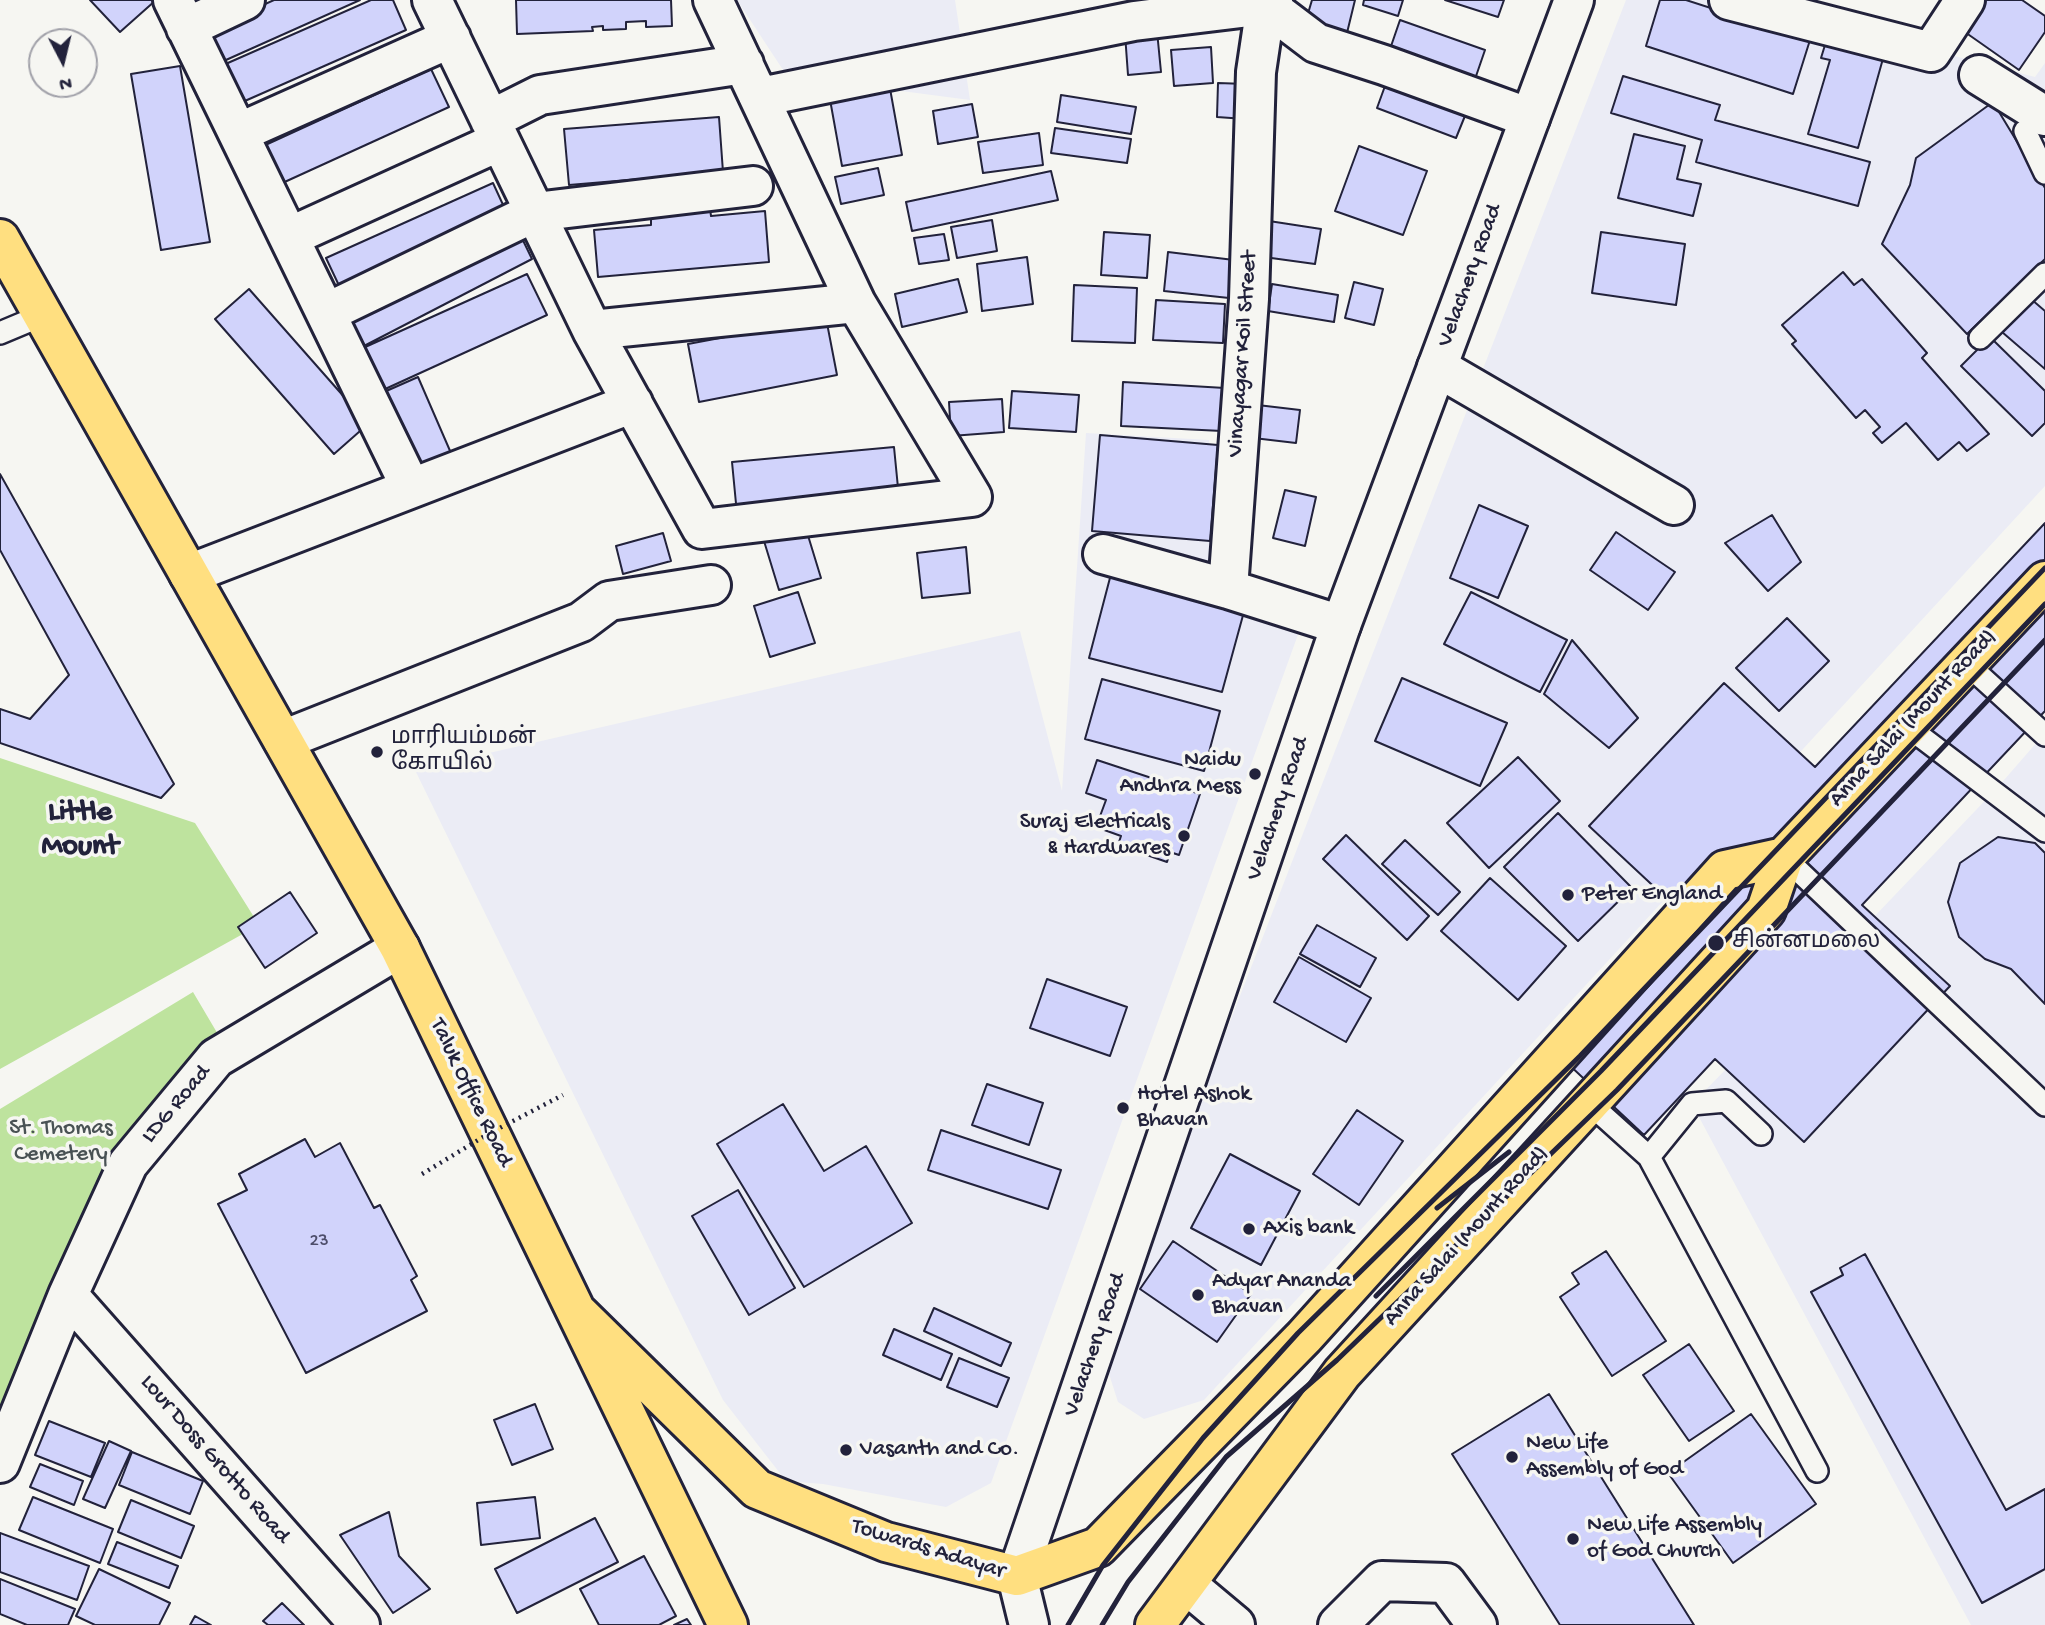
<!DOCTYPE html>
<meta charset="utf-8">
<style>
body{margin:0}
#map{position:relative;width:2045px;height:1625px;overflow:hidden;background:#f6f6f2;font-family:"Gochi Hand",sans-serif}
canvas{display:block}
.north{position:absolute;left:28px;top:28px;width:70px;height:70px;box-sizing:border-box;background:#f6f6f2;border:2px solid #a1a1a9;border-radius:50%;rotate:173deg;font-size:19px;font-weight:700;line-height:28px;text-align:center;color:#22223b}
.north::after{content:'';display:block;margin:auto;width:24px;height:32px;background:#22223b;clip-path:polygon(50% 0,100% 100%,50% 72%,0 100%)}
</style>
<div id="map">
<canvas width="2045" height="1625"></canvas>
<div class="north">N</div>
</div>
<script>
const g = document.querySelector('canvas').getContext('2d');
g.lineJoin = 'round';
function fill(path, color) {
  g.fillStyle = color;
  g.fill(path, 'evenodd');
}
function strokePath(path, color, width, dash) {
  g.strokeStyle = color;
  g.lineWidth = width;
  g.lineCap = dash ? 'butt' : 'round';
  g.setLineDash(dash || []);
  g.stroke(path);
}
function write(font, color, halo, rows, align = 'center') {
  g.font = font + ' "Gochi Hand","Noto Sans Tamil",sans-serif';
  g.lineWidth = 7;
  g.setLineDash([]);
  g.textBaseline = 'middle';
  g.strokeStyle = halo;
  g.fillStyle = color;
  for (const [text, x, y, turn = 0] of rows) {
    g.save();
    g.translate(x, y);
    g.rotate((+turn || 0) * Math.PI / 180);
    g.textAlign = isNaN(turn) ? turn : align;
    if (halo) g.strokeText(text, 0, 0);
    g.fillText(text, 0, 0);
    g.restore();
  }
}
const built = new Path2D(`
 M 737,0 L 955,0 L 970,100 L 787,76 Z
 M 1626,0 L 1739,0 L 2035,77 L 2045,63 L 2045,486 L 1204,1400 L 1144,1419 L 1118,1402 L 1102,1352 Z
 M 1086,433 L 1209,440 L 1217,572 L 1304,618 L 991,1483 L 946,1507 L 823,1484 L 786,1481 L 723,1400 L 415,770 L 1020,631 L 1062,791 Z
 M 2045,733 L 2045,1625 L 1971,1625 L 1692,1104 L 1872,919 L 1997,788 Z`);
const green = new Path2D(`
 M 0,758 L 195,823 L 259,925 L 0,1069 Z
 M 193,992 L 219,1036 L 0,1424 L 0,1109 Z`);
const building = new Path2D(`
 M 90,0 L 156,0 L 120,32 Z
 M 274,0 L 360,0 L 217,64 L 203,32 Z
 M 371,0 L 393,0 L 406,30 L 238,104 L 221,66 Z
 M 516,0 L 671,0 L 672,26 L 646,27 L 646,21 L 626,22 L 626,29 L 603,30 L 603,26 L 592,27 L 593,31 L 517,34 Z
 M 1312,0 L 1355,0 L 1346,37 L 1304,27 Z
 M 1364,0 L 1403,0 L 1398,16 L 1363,5 Z
 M 1445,0 L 1504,0 L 1498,17 Z
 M 1660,0 L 1686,0 L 1810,40 L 1793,94 L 1646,46 Z
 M 1982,0 L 2022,0 L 2045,16 L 2045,32 L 2019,70 L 1962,30 Z
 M 1400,20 L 1485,50 L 1474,82 L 1389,52 Z
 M 1157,31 L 1161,72 L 1128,75 L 1125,34 Z
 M 1825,45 L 1855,53 L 1857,47 L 1884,55 L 1858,148 L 1808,134 L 1830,60 L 1821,58 Z
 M 1211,47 L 1213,83 L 1174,86 L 1171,50 Z
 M 180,66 L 210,242 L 161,250 L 131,74 Z
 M 431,69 L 449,107 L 278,185 L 261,147 Z
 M 1389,75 L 1469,106 L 1456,138 L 1377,108 Z
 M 1623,76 L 1720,105 L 1715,120 L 1870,162 L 1858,206 L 1696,162 L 1702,140 L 1611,113 Z
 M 889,83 L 902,155 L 842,166 L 829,94 Z
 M 1218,83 L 1246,84 L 1245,119 L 1217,117 Z
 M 1061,95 L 1136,107 L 1131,134 L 1057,122 Z
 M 1993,102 L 2045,188 L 2045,259 L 1967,334 L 1882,244 L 1910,185 L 1916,158 Z
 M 972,104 L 978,137 L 938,144 L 933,111 Z
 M 719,117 L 723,172 L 569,185 L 564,129 Z
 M 1055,128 L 1131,139 L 1127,163 L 1051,153 Z
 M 1039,133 L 1043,165 L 983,173 L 978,142 Z
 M 1634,134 L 1685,146 L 1677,179 L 1701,184 L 1693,216 L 1618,198 Z
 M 1359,146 L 1427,171 L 1403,235 L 1335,211 Z
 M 878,168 L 884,195 L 841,204 L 835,177 Z
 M 1051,171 L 1058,200 L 912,231 L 906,202 Z
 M 493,183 L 510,220 L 343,294 L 326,258 Z
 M 710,209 L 711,216 L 765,211 L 769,262 L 598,277 L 594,230 L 651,225 L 651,214 Z
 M 992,220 L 997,251 L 957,258 L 951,227 Z
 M 1269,221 L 1321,229 L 1315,264 L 1264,257 Z
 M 517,228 L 532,259 L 364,346 L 347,314 Z
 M 1104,232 L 1150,235 L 1147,278 L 1101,275 Z
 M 1601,232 L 1685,244 L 1676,305 L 1592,293 Z
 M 944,234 L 949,260 L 919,264 L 914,238 Z
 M 1168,252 L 1234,260 L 1229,298 L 1164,291 Z
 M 1027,257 L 1033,304 L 982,311 L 977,264 Z
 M 1843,272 L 1854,285 L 1862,279 L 1927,353 L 1922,358 L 1989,434 L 1967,451 L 1959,442 L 1938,460 L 1906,423 L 1882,443 L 1873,433 L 1880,427 L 1865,410 L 1856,418 L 1792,344 L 1796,341 L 1782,325 Z
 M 527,274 L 547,315 L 383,390 L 363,348 Z
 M 958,279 L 967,312 L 902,327 L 895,294 Z
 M 1354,282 L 1383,289 L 1374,325 L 1345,318 Z
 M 1272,284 L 1338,295 L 1334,322 L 1268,311 Z
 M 1074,285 L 1137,288 L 1135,343 L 1072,341 Z
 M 249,289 L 368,424 L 334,454 L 215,319 Z
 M 2031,299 L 2045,311 L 2045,369 L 2002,332 Z
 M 1156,300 L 1225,304 L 1223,343 L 1153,340 Z
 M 826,318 L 837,375 L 699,402 L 688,344 Z
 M 1990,337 L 2045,391 L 2045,423 L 2032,436 L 1961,366 Z
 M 418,377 L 454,460 L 419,475 L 384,392 Z
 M 1123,382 L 1225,388 L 1222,431 L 1121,426 Z
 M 1012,391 L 1079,395 L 1076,432 L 1009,428 Z
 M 1002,399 L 1004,432 L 951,436 L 949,402 Z
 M 1249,404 L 1300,410 L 1296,443 L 1245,437 Z
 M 1100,435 L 1218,445 L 1210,541 L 1092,531 Z
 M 894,447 L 899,498 L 737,514 L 732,462 Z
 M 0,474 L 174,784 L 161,798 L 0,743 L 0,709 L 30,719 L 69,675 L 0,550 Z
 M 1285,490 L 1316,497 L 1305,546 L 1273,538 Z
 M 1479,505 L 1528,526 L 1498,598 L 1450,578 Z
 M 1772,515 L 1801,562 L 1768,591 L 1725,543 Z
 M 2045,523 L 2045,711 L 1862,905 L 1950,986 L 1804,1142 L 1715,1059 L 1644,1135 L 1550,1047 L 1679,910 L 1589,826 L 1724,683 L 1815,767 Z
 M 806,529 L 821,578 L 779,590 L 764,541 Z
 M 1616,532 L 1675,572 L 1648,610 L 1590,570 Z
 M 663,533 L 671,561 L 623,574 L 616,546 Z
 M 966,547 L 970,593 L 922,598 L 917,553 Z
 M 1111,574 L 1245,608 L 1222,692 L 1089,658 Z
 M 798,592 L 815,643 L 770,657 L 754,606 Z
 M 1471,592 L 1567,640 L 1540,692 L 1444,644 Z
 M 1787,618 L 1829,661 L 1779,711 L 1736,668 Z
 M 1572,640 L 1638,718 L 1609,748 L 1544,694 Z
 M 1402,678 L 1507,723 L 1480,786 L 1375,741 Z
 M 1102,679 L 1220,711 L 1204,771 L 1085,739 Z
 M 1518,757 L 1560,801 L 1489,868 L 1447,823 Z
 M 1097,760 L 1200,794 L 1179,855 L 1170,852 L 1167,862 L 1118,845 L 1121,836 L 1096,827 L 1106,800 L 1086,793 Z
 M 1558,813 L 1632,888 L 1578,941 L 1504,867 Z
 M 1346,835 L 1429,916 L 1407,940 L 1323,859 Z
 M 1998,837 L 2035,843 L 2045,853 L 2045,1004 L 2011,969 L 1985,959 L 1959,937 L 1948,902 L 1960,863 Z
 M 1405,840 L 1460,892 L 1438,915 L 1382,864 Z
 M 1490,878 L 1566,946 L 1518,1000 L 1441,931 Z
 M 290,892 L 317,933 L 265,968 L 238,927 Z
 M 1317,925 L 1376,958 L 1360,987 L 1300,954 Z
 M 1299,957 L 1371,998 L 1346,1042 L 1274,1002 Z
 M 1047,979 L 1127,1007 L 1110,1056 L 1030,1028 Z
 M 987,1084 L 1043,1103 L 1029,1145 L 972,1125 Z
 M 783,1104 L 824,1171 L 866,1146 L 912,1223 L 804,1287 L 717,1144 Z
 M 1357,1110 L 1403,1141 L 1359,1205 L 1313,1174 Z
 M 941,1130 L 1061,1170 L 1048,1209 L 928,1170 Z
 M 305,1139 L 315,1157 L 340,1143 L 374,1208 L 380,1205 L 417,1276 L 411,1280 L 427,1311 L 306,1373 L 218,1204 L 247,1190 L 239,1174 Z
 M 1230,1154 L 1300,1191 L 1261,1265 L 1191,1228 Z
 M 738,1190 L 795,1288 L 749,1315 L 692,1216 Z
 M 1173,1241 L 1251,1294 L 1217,1342 L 1140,1289 Z
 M 1606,1251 L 1666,1341 L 1612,1376 L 1560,1297 L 1579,1284 L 1572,1273 Z
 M 1865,1254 L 2006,1510 L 2045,1489 L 2045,1569 L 1982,1603 L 1811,1292 L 1843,1275 L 1840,1268 Z
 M 934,1308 L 1011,1343 L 1001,1366 L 924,1331 Z
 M 894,1329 L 952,1354 L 941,1380 L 883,1355 Z
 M 1689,1344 L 1734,1411 L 1689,1441 L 1643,1375 Z
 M 959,1358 L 1009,1378 L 997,1407 L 947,1387 Z
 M 1549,1394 L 1694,1625 L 1560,1625 L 1452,1454 Z
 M 535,1404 L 553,1449 L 512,1465 L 494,1420 Z
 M 1751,1414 L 1816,1504 L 1733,1563 L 1668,1473 Z
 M 49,1421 L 105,1443 L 91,1477 L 35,1455 Z
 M 109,1441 L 131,1451 L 105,1508 L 83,1499 Z
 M 132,1452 L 203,1481 L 190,1514 L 119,1485 Z
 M 40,1464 L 83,1481 L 74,1505 L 30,1487 Z
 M 33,1497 L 113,1529 L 100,1563 L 19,1530 Z
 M 535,1497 L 540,1538 L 481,1545 L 477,1503 Z
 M 131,1500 L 194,1526 L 181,1558 L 118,1532 Z
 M 389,1512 L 399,1556 L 430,1589 L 393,1613 L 340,1535 Z
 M 595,1518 L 618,1562 L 517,1613 L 495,1569 Z
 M 0,1533 L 89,1566 L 77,1600 L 0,1572 Z
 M 117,1542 L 178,1566 L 169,1588 L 108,1564 Z
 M 644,1556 L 676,1616 L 659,1625 L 599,1625 L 580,1589 Z
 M 99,1569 L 170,1603 L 159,1625 L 95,1625 L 76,1616 Z
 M 0,1579 L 75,1609 L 68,1625 L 27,1625 L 0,1614 Z
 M 282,1603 L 304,1625 L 268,1625 L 263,1621 Z
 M 195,1616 L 211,1625 L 190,1625 Z
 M 687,1619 L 691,1625 L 674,1625 Z`);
const lane = new Path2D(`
 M 2025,131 L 2045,173
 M 0,333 L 43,315
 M 1980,338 L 2045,274
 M 1967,664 L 2045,735
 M 1908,727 L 2045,831
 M 1784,857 L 2045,1105
 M 1589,1103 L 1649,1157 L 1692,1104 L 1726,1101 L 1761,1134
 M 1649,1157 L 1817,1471`);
const street = new Path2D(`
 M 173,0 L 411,488
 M 432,0 L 592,330 L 702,529 L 972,497 L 856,303 L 713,0
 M 1263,0 L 1266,5 L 1256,72 L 1249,299 L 1228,589 L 1341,625
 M 1729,0 L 1931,52 L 1965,0
 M 1266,5 L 1316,43 L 1384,65 L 1530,118
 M 186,28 L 245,0
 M 1979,75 L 2045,116
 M 760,97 L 1134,21 L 1266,5 L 1273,0
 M 490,120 L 540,95 L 744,64
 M 238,133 L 451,38
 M 289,237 L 500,141
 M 326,313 L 535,212 L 753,186
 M 592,330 L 856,303
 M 1437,367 L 1674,505
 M 1103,554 L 1228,589
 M 189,574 L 633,403
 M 283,740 L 581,622 L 609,601 L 711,585
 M 68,1295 L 360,1625
 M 0,1463 L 68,1295 L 128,1164 L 216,1058 L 400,948
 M 1186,1584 L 1235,1625
 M 1338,1625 L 1382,1581 L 1446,1583 L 1477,1625`);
const secondary = new Path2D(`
 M 1029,1625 L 1017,1576 L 1341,625 L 1574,0`);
const primary = new Path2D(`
 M 0,239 L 400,948 L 728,1625
 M 579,1314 L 757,1489 L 886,1542 L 1017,1576 L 1098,1547 L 1304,1337 L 1725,870 L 1784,857
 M 1155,1625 L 1342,1373 L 1766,910 L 1784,857 L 2045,581`);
const rail = new Path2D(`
 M 1437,1208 L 1509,1152
 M 1376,1296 L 1601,1071 L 2045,604
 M 1068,1625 L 1103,1565 L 1203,1438 L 1298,1333 L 1580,1056 L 2045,568
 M 1102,1625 L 1128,1582 L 1226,1457 L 1337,1360 L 1617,1090 L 2045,640`);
const pathBridge = new Path2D(`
 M 422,1174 L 488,1134 L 563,1095`);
const markers = [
 [377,752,7,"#22223b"],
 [1255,774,7,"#22223b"],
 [1184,836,7,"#22223b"],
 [1568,895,7,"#22223b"],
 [1716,943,9,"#22223b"],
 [1123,1108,7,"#22223b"],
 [1249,1229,7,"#22223b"],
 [1198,1295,7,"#22223b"],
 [846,1450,7,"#22223b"],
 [1512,1457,7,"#22223b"],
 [1573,1539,7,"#22223b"]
];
const numberNames = [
 ["23",319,1242]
];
const streetNames = [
 ["Velachery Road",1471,276,-70],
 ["Vinayagar Koil Street",1244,354,-86],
 ["Anna Salai (Mount Road)",1914,719,-47],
 ["Velachery Road",1279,809,-71],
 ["Taluk Office Road",470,1093,64],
 ["LDG Road",177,1105,-50],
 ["Anna Salai (Mount Road)",1467,1237,-48],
 ["Velachery Road",1096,1345,-71],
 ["Lour Doss Grotto Road",214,1460,49],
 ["Towards Adayar",928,1550,17]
];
const poiNames = [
 ["மாரியம்மன்",391,739],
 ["கோயில்",391,765],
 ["Naidu",1241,761,"right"],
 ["Andhra Mess",1241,787,"right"],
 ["Suraj Electricals",1170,823,"right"],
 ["& Hardwares",1170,849,"right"],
 ["Peter England",1582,895],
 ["சின்னமலை",1732,943],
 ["Hotel Ashok",1137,1095],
 ["Bhavan",1137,1121],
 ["Axis bank",1263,1229],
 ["Adyar Ananda",1212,1282],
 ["Bhavan",1212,1308],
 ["New Life",1526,1444],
 ["Assembly of God",1526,1470],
 ["Vasanth and Co.",860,1450],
 ["New Life Assembly",1587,1526],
 ["of God Church",1587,1552]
];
const parkNames = [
 ["St. Thomas",61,1129],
 ["Cemetery",61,1155]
];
const districtNames = [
 ["Little",80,814],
 ["Mount",80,848]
];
fill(built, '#ebecf5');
fill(green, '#bee39e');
fill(building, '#d1d3fb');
strokePath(building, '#22223b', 2);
strokePath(lane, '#22223b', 26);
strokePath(street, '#22223b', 44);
strokePath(secondary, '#22223b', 44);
strokePath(primary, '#22223b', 44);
strokePath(lane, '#f6f6f2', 21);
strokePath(street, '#f6f6f2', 38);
strokePath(secondary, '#f6f6f2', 38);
strokePath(primary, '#ffdf80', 38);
strokePath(rail, '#22223b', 5);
strokePath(pathBridge, '#22223b', 4.5, [2, 5]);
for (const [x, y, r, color] of markers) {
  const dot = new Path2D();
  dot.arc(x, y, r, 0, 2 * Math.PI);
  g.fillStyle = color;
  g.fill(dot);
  strokePath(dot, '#f6f6f2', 2.5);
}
write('19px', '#4e4e6b', null, numberNames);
write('23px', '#22223b', '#f6f6f2', streetNames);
write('23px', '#22223b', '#f6f6f2', poiNames, 'left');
write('23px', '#495254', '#f6f6f2', parkNames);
write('bold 30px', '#22223b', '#f6f6f2', districtNames);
</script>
